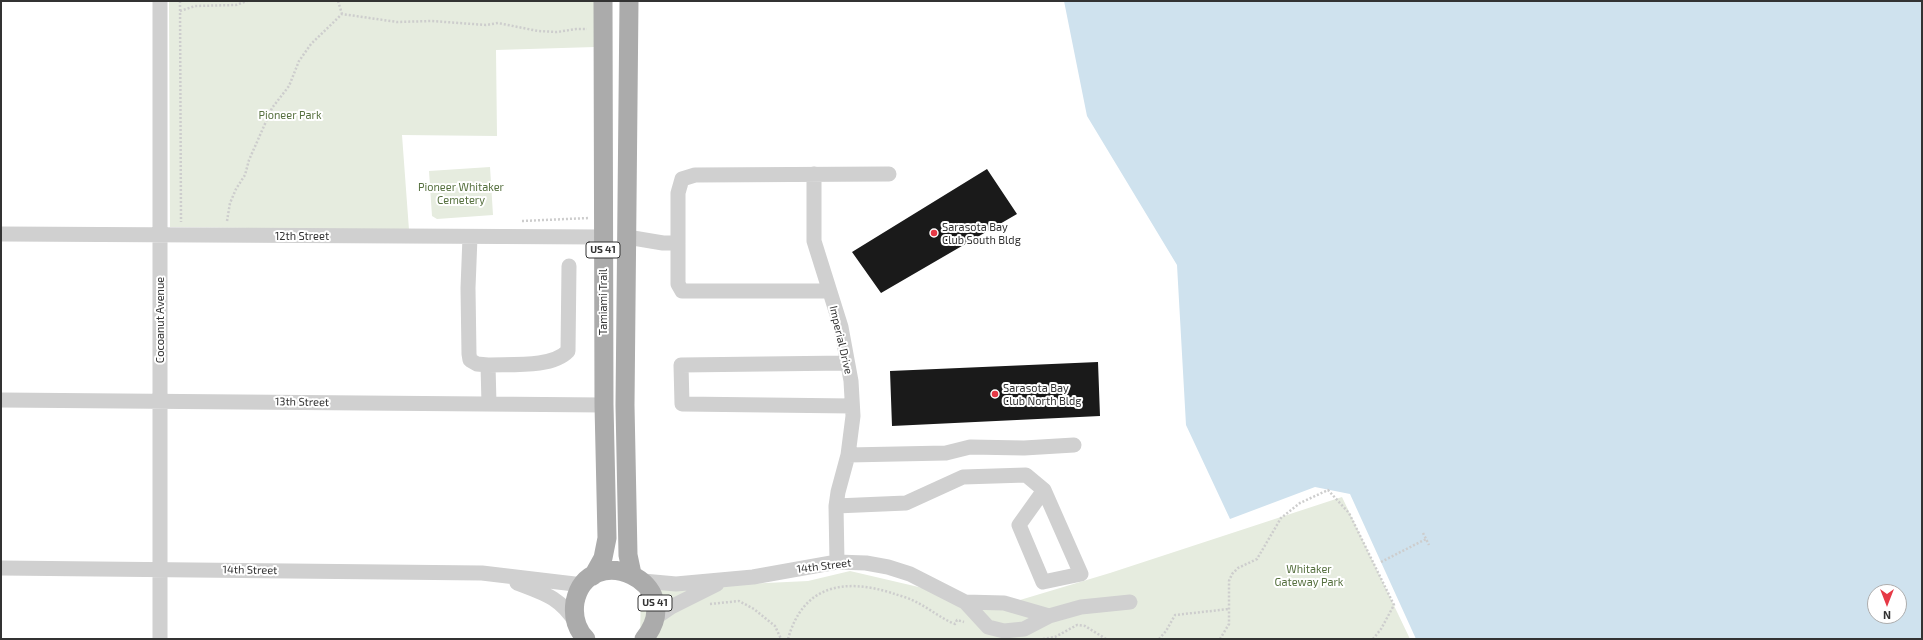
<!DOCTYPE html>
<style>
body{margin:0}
#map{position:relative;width:1923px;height:640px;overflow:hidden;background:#fff;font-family:"Exo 2",sans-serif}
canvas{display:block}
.frame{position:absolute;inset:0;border:2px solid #333;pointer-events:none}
.north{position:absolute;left:1867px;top:584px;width:40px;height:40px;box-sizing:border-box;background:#fff;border:1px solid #adadad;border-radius:50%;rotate:180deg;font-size:11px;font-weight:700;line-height:16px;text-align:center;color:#333}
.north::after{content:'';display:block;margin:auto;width:14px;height:18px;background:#e63946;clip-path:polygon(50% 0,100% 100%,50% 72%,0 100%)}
</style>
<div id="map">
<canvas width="1923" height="640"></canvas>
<div class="frame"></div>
<div class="north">N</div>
</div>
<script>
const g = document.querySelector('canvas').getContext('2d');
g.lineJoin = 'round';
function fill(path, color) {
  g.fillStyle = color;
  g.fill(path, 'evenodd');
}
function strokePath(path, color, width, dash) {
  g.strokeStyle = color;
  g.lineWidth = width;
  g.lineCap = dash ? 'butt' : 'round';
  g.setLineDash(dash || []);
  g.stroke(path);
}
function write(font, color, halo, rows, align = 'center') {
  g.font = font + ' "Exo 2",sans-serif';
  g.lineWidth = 4;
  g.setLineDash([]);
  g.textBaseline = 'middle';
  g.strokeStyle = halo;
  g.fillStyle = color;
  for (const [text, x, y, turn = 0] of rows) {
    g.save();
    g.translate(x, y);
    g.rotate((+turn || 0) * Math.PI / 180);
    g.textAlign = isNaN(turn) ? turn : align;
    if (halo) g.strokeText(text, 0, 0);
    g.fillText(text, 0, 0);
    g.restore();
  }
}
const green = new Path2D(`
 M 169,1 L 595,1 L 595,47 L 496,50 L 497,136 L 402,135 L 409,230 L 170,227 Z
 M 490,167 L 493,215 L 437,219 L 432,216 L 429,171 Z
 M 1342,497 L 1410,639 L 640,639 L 641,589 L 808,581 L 850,571 L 1000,606 L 1110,573 Z`);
const water = new Path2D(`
 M 1064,1 L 1922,1 L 1922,639 L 1416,639 L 1350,494 L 1315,487 L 1230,519 L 1186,425 L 1177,265 L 1087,116 ZM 1875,592 L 1899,592 L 1899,616 L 1875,616 Z`);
const building = new Path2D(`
 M 987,169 L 1017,214 L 881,293 L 852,252 Z
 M 1098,362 L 1100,416 L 892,426 L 890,371 Z`);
const path = new Path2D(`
 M 180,1 L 181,222
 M 338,1 L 342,14
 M 180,11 L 195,6 L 236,5 L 247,1
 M 227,221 L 230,203 L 236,189 L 245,175 L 249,160 L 272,108 L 289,86 L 299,61 L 311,44 L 342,14 L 397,22 L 432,21 L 486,25 L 498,23 L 538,31 L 557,32 L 576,29 L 587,29
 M 522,221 L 589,218
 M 1423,533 L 1429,545
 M 1381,562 L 1426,539
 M 710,604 L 739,601 L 754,609 L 775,626 L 781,639
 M 788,639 C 803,585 844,578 892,593 C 900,596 910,598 918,603 C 930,609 942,619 955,624 L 957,620 L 964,622
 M 1043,639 L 1055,637 L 1077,625 L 1085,626 L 1106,639
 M 1159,639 L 1166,631 L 1175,615 L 1229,609
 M 1220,639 L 1229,624 L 1229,581 L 1232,574 L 1238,568 L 1257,559 L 1281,518 L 1300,503 L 1328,490 L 1349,513 L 1394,605 L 1381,629 L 1373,639`);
const minor = new Path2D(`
 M 160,1 L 160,639
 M 814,174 L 814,241 L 841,327 L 851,381 L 853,416 L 848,455 L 838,492 L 836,506 L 837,562
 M 1,234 L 603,237
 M 470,237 L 468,288 L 469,354 L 470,360 L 477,364 L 488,365
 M 627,237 L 663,243 L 678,243
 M 829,291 L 682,291 L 678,284 L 678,193 L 682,179 L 695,175 L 889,174
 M 847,363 L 681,365 L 682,404 L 852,406
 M 1,400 L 604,405
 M 489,404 L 488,365 C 511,364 552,368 568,351 L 569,266
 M 848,455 L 946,453 L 970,447 L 1024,448 L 1074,445
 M 836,506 L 906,503 L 963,477 L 1026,475 L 1044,490 L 1081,574 L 1043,582 L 1019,525 L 1044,490
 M 1,568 L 482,573 L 583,585
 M 643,581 L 676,584 L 753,577 L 837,562 L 866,563 L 888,567 L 910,574 L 965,602 L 1004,603 L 1049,616
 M 517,583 C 543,593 560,597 576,623
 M 965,602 L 988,627 L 1004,631 L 1024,629 L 1049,616 L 1081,607 L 1130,602
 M 655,618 L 671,607 L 717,584`);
const major = new Path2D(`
 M 629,1 L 625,405 L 628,555 L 632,574
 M 593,576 L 603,558 L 607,538 L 604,405 L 603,1
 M 586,639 C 576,629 573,616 575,602 C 588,538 690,582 644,639`);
const markers = [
 [934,233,4,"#e63946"],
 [995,394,4,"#e63946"]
];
const shields = [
 [603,250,34],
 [655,603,34]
];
const shieldNames = [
 ["US 41",603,250],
 ["US 41",655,603]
];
const parkNames = [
 ["Pioneer Park",290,115],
 ["Pioneer Whitaker",461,187],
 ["Cemetery",461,200],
 ["Whitaker",1309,569],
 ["Gateway Park",1309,582]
];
const poiNames = [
 ["Sarasota Bay",942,227],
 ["Club South Bldg",942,240],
 ["Sarasota Bay",1003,388],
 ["Club North Bldg",1003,401]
];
const streetNames = [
 ["12th Street",302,236],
 ["Tamiami Trail",603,302,-90],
 ["Cocoanut Avenue",160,320,-90],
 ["Imperial Drive",841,340,77],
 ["13th Street",302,402,1],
 ["14th Street",824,566,-7],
 ["14th Street",250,570,1]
];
fill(green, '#e6ecdf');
fill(water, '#cfe2ee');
fill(building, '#1a1a1a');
strokePath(path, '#cdcdcd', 2.5, [2, 2]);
strokePath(minor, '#d0d0d0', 15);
strokePath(major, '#ababab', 19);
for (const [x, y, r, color] of markers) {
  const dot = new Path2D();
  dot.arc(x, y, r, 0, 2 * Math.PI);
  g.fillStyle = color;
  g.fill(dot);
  strokePath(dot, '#fff', 1.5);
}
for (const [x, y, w] of shields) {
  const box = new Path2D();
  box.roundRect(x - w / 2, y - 8, w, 16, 3);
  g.fillStyle = '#fff';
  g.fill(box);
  strokePath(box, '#333', 1);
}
write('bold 10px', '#333', null, shieldNames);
write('11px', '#56703f', '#fff', parkNames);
write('11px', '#333', '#fff', poiNames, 'left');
write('11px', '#333', '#fff', streetNames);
</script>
